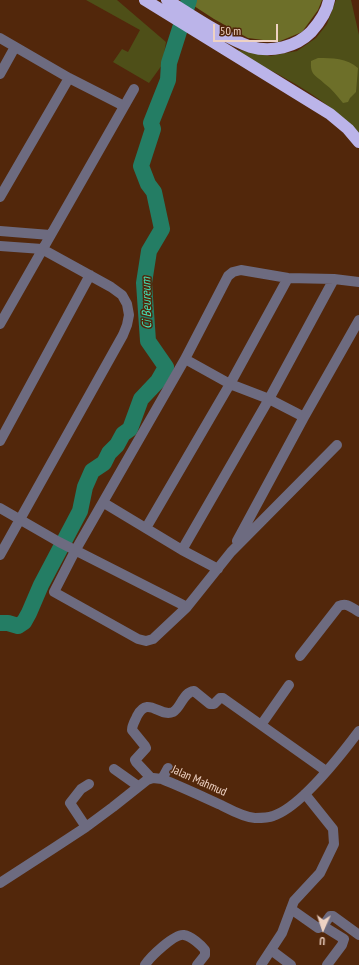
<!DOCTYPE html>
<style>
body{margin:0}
#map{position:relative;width:359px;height:965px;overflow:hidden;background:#52270b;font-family:"PT Sans Narrow",sans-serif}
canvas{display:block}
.north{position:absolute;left:303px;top:909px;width:40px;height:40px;-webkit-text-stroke:3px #52270b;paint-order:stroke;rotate:183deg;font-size:11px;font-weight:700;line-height:16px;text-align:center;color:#eed2c3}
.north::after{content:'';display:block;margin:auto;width:14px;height:18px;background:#eed2c3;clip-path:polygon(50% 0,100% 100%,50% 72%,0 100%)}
.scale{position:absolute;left:213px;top:24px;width:65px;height:18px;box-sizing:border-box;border:2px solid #eed2c3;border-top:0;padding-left:5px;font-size:12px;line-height:14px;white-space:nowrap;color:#eed2c3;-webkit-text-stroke:3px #52270b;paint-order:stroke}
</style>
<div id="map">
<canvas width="359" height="965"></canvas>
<div class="north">U</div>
<div class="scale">50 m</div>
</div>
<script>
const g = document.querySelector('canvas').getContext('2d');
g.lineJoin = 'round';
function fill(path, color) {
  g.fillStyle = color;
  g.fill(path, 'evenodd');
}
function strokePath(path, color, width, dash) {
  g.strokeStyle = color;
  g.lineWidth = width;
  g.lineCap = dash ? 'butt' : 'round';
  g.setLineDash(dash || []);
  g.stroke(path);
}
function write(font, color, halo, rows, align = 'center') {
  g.font = font + ' "PT Sans Narrow",sans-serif';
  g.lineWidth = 3;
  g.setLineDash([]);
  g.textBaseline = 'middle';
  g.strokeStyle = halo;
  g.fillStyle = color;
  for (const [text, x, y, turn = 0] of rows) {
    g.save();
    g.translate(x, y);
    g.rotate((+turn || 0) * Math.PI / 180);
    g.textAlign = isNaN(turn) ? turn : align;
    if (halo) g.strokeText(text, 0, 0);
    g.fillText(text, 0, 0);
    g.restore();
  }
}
const green = new Path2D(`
 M 86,0 L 117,0 L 166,42 L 162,65 L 149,83 L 113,62 L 122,49 L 128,52 L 140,30 Z
 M 336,0 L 351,0 L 359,35 L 359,136 C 330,99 280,75 239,54 L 239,50 L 270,56 L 297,51 L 316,38 L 327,24 Z`);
const forest = new Path2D(`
 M 196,0 L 322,0 L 318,10 L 302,32 L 278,42 L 248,38 L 214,19 L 194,6 Z
 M 318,58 C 332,58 347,58 358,68 L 356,92 L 350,98 L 348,102 L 343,103 C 337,96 332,89 325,84 C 316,75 310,76 311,61 Z`);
const river = new Path2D(`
 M 0,623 L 8,623 L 18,626 L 24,622 L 29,613 L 41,585 L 80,511 L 85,487 L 92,471 L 104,463 L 109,453 L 117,445 L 123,434 L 130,429 L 141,399 L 158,381 L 166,367 L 148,341 L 144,283 L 149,251 L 162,229 L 154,192 L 148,184 L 141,166 L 153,129 L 151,123 L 168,80 L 169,63 L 189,0`);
const minor = new Path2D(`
 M 0,38 L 69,78 L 124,106
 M 0,74 L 15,47
 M 0,197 L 69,78
 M 0,231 L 50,235
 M 0,246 L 42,249 L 111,287 L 122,295 L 127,304 L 129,315 L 127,325 L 123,335 L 0,555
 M 0,324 L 134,89
 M 185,359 L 230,384 L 269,399 L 304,417
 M 0,441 L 90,275
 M 337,445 L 231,552 L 187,607 L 153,639 L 146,641 L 138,639 L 54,592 L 75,551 L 185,359 L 228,276 L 233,272 L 241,270 L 288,278 L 334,279 L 359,282
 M 104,503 L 182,550 L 218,569
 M 0,508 L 59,542 L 187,607
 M 146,528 L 230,384 L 288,278
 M 237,541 L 304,417 L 359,320
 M 182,550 L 269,399 L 334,279
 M 300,656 L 339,606 C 347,602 352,608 359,612
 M 261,725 L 289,685
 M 114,769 L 138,786
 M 151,778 L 136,762 L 135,760 L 146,748 L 145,746 L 132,730 C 132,725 135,721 137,716 C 148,695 160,718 173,712 C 181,708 183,692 194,691 L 210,704 L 214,704 L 220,698 L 223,698 L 326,771
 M 162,779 L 168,768
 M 86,827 L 70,803 L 81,789 L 89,784
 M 0,883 L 54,848 L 86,827 L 113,807 L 147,780 L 153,778 L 162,779 C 182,787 201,796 221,805 C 231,810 243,817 255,818 C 260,818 268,818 273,816 C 301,807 341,755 359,731
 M 291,909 L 318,928 L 323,926 L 330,916 L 333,916 L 359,935
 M 323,926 L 344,939 L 342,945 L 327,965
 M 271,950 L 291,965
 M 145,965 C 150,957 175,933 184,935 C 191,936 201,945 205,950 L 205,955 L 197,965
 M 261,965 L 282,933 L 294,901 L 320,873 L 334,844 L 333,829 L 305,794`);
const highway = new Path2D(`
 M 145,0 L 330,114 L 348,129 L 359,142
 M 167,0 C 191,15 225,38 251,47 C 271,53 296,47 311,32 C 319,23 327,12 329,0`);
const streetNames = [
 ["Jalan Mahmud",199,781,24]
];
const waterNames = [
 ["Ci Beureum",147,303,-91]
];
fill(green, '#4e4f18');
fill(forest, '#6d6f29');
strokePath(river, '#247d64', 16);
strokePath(minor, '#6d6b80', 10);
strokePath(highway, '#bbb4e9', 12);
write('12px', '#eed2c3', '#52270b', streetNames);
write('italic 13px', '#43e5b9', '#52270b', waterNames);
</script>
